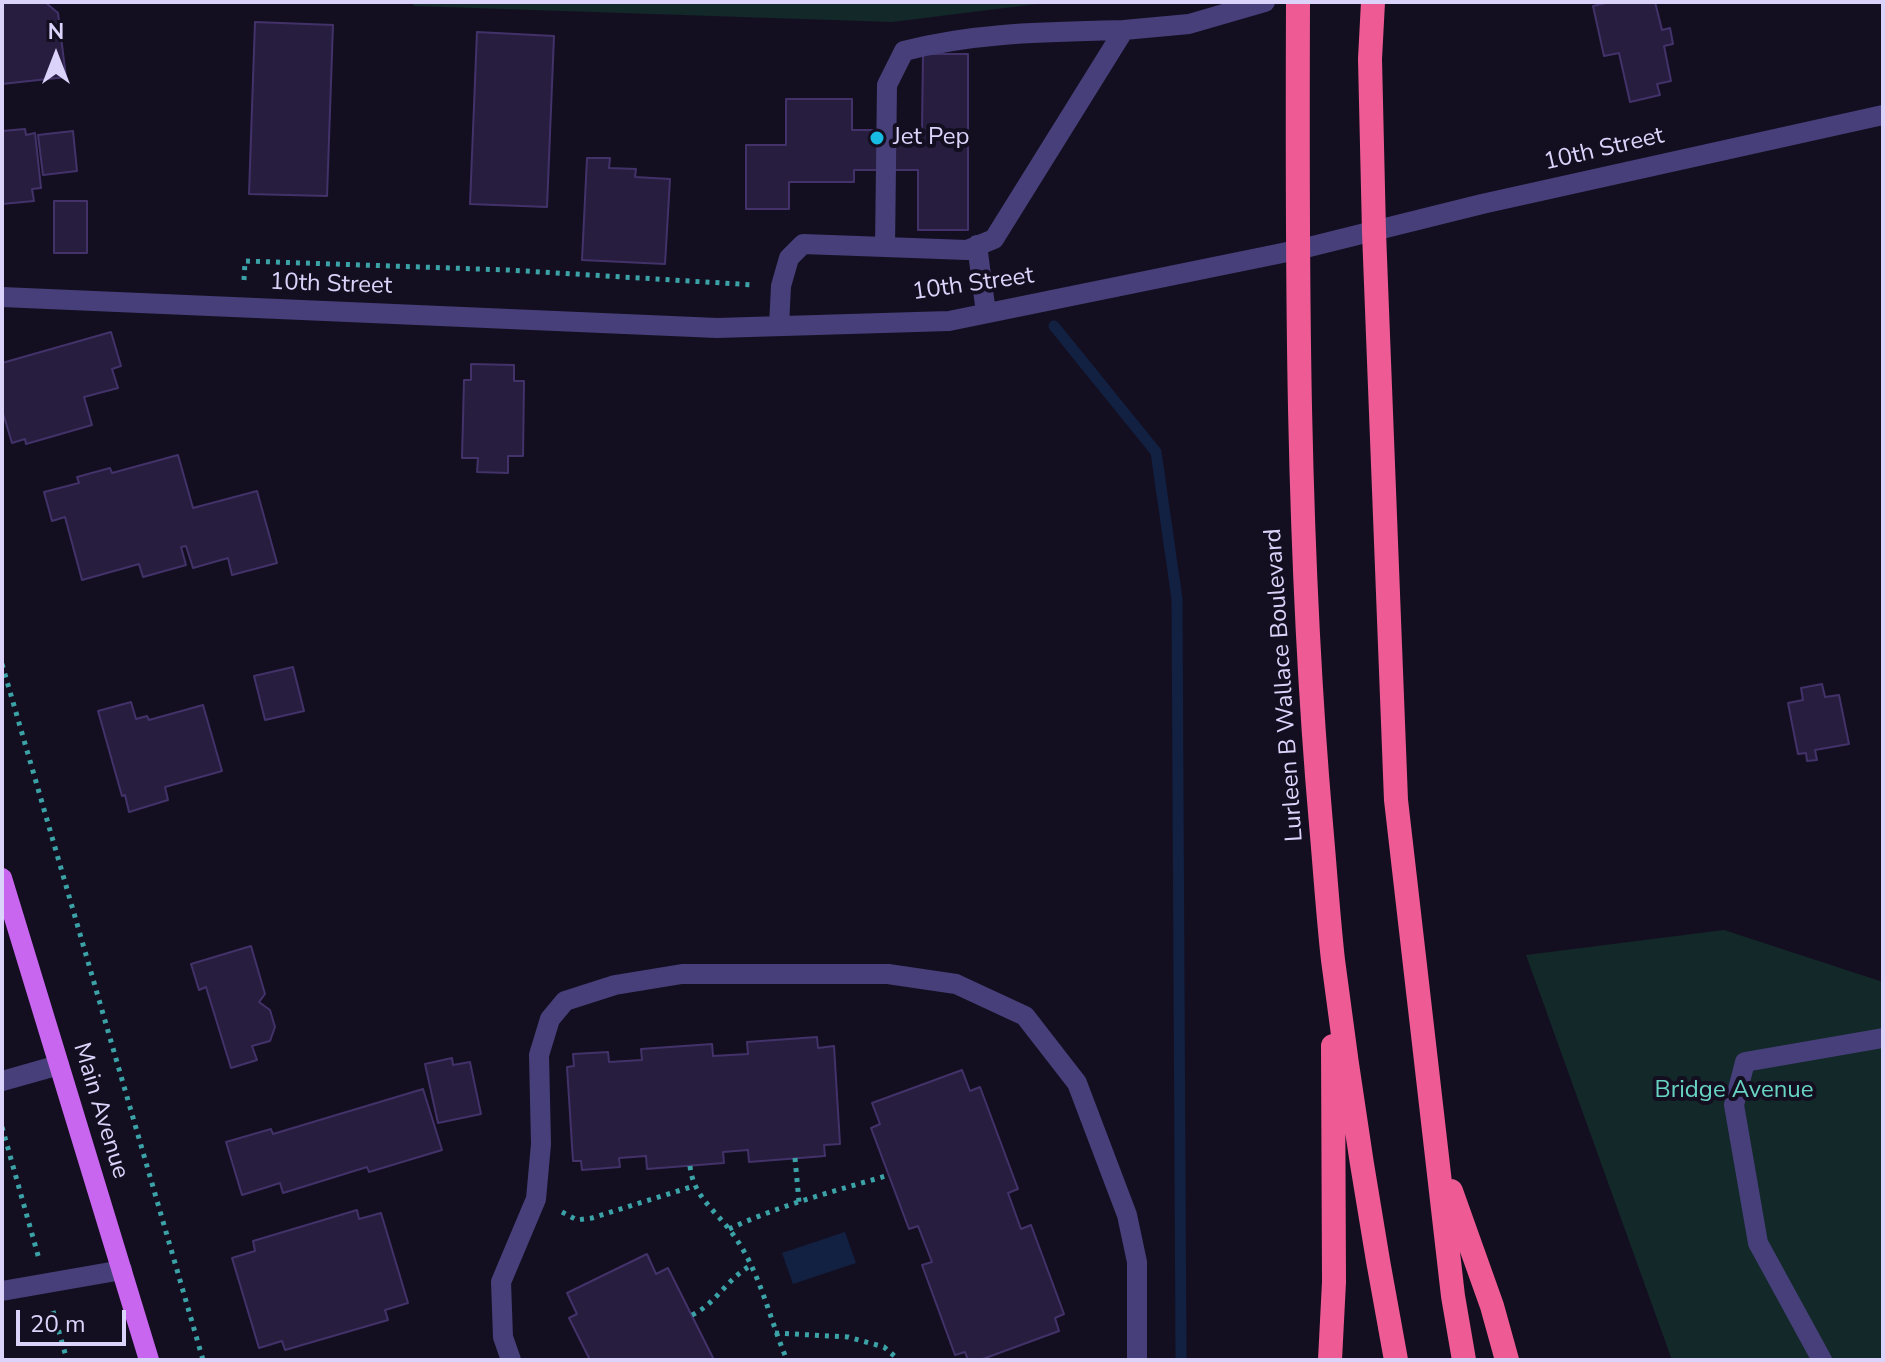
<!DOCTYPE html>
<style>
body{margin:0}
#map{position:relative;width:1885px;height:1362px;overflow:hidden;background:#140f20;font-family:"Nunito Sans",sans-serif}
canvas{display:block}
.frame{position:absolute;inset:0;border:4px solid #dbd3fa;pointer-events:none}
.north{position:absolute;left:16px;top:16px;width:80px;height:80px;-webkit-text-stroke:6px #140f20;paint-order:stroke;rotate:0deg;font-size:22px;font-weight:700;line-height:32px;text-align:center;color:#dbd3fa}
.north::after{content:'';display:block;margin:auto;width:28px;height:36px;background:#dbd3fa;clip-path:polygon(50% 0,100% 100%,50% 72%,0 100%)}
.scale{position:absolute;left:16px;top:1310px;width:110px;height:36px;box-sizing:border-box;border:4px solid #dbd3fa;border-top:0;padding-left:10px;font-size:24px;line-height:28px;white-space:nowrap;color:#dbd3fa;-webkit-text-stroke:6px #140f20;paint-order:stroke}
</style>
<div id="map">
<canvas width="1885" height="1362"></canvas>
<div class="frame"></div>
<div class="north">N</div>
<div class="scale">20 m</div>
</div>
<script>
const g = document.querySelector('canvas').getContext('2d');
g.lineJoin = 'round';
function fill(path, color) {
  g.fillStyle = color;
  g.fill(path, 'evenodd');
}
function strokePath(path, color, width, dash) {
  g.strokeStyle = color;
  g.lineWidth = width;
  g.lineCap = dash ? 'butt' : 'round';
  g.setLineDash(dash || []);
  g.stroke(path);
}
function write(font, color, halo, rows, align = 'center') {
  g.font = font + ' "Nunito Sans",sans-serif';
  g.lineWidth = 8;
  g.setLineDash([]);
  g.textBaseline = 'middle';
  g.strokeStyle = halo;
  g.fillStyle = color;
  for (const [text, x, y, turn = 0] of rows) {
    g.save();
    g.translate(x, y);
    g.rotate((+turn || 0) * Math.PI / 180);
    g.textAlign = isNaN(turn) ? turn : align;
    if (halo) g.strokeText(text, 0, 0);
    g.fillText(text, 0, 0);
    g.restore();
  }
}
const green = new Path2D(`
 M 413,2 L 1053,2 L 892,22 L 414,6 Z
 M 1724,930 L 1883,982 L 1883,1360 L 1672,1360 L 1526,955 Z`);
const water = new Path2D(`
 M 845,1232 L 856,1263 L 793,1284 L 782,1253 Z`);
const stream = new Path2D(`
 M 1054,326 L 1156,452 L 1177,599 L 1181,1360`);
const building = new Path2D(`
 M 45,2 L 58,13 L 66,77 L 2,84 L 2,3 Z
 M 1610,2 L 1655,2 L 1662,30 L 1670,28 L 1673,44 L 1664,46 L 1671,81 L 1657,84 L 1660,95 L 1630,102 L 1619,53 L 1604,56 L 1593,6 Z
 M 255,22 L 333,25 L 327,196 L 249,194 Z
 M 477,32 L 554,36 L 547,207 L 470,204 Z
 M 923,54 L 968,54 L 968,230 L 918,230 L 918,170 L 854,170 L 854,182 L 789,182 L 789,209 L 746,209 L 746,145 L 786,145 L 786,99 L 852,99 L 852,130 L 922,130 Z
 M 25,129 L 26,135 L 35,133 L 41,188 L 32,189 L 34,201 L 2,204 L 2,131 Z
 M 73,131 L 77,171 L 43,175 L 38,135 Z
 M 587,158 L 610,158 L 609,168 L 636,169 L 635,177 L 670,179 L 665,264 L 582,260 Z
 M 54,201 L 87,201 L 87,253 L 54,253 Z
 M 111,332 L 121,366 L 112,369 L 118,388 L 84,397 L 92,425 L 26,444 L 25,439 L 12,443 L 2,410 L 2,363 Z
 M 471,364 L 514,365 L 514,381 L 524,381 L 523,456 L 508,456 L 508,473 L 477,472 L 478,458 L 462,458 L 464,380 L 471,380 Z
 M 178,455 L 193,508 L 257,491 L 277,563 L 232,575 L 228,558 L 193,568 L 186,546 L 181,547 L 186,565 L 143,577 L 139,564 L 82,580 L 65,517 L 52,521 L 44,492 L 79,483 L 77,477 L 110,468 L 112,473 Z
 M 293,667 L 304,711 L 265,720 L 254,676 Z
 M 1822,684 L 1825,697 L 1839,695 L 1849,744 L 1815,750 L 1817,760 L 1807,761 L 1806,753 L 1798,754 L 1788,703 L 1803,700 L 1801,688 Z
 M 131,702 L 136,719 L 147,716 L 149,720 L 203,705 L 222,771 L 165,787 L 168,800 L 129,812 L 125,795 L 122,796 L 98,711 Z
 M 251,946 L 265,994 L 259,1002 L 270,1010 L 275,1027 L 270,1041 L 252,1046 L 257,1060 L 231,1068 L 206,987 L 199,990 L 191,964 Z
 M 817,1037 L 818,1048 L 834,1046 L 840,1144 L 824,1145 L 825,1156 L 749,1162 L 748,1150 L 723,1152 L 724,1163 L 647,1169 L 646,1156 L 619,1158 L 620,1167 L 582,1170 L 581,1161 L 573,1161 L 567,1067 L 574,1066 L 573,1054 L 608,1052 L 609,1062 L 642,1060 L 641,1049 L 712,1044 L 713,1056 L 748,1054 L 747,1042 Z
 M 452,1058 L 453,1065 L 470,1062 L 481,1114 L 438,1123 L 425,1064 Z
 M 962,1070 L 970,1091 L 980,1087 L 1018,1189 L 1008,1193 L 1021,1229 L 1031,1225 L 1064,1314 L 1055,1318 L 1059,1331 L 980,1360 L 968,1360 L 965,1352 L 955,1355 L 922,1265 L 932,1262 L 918,1226 L 909,1229 L 871,1128 L 880,1124 L 872,1103 Z
 M 423,1089 L 442,1150 L 369,1172 L 367,1167 L 283,1193 L 280,1183 L 242,1195 L 226,1142 L 271,1129 L 273,1134 Z
 M 357,1210 L 359,1219 L 381,1213 L 408,1303 L 385,1310 L 388,1320 L 285,1350 L 282,1341 L 259,1348 L 232,1258 L 255,1251 L 253,1241 Z
 M 647,1254 L 656,1274 L 668,1268 L 714,1360 L 590,1360 L 569,1318 L 577,1314 L 567,1293 Z`);
const path = new Path2D(`
 M 244,280 L 245,261 L 508,270 L 755,285
 M 2,664 L 203,1360
 M 2,1127 L 39,1259
 M 795,1158 L 799,1202
 M 690,1166 C 693,1196 715,1210 732,1233 C 760,1270 769,1318 787,1360
 M 562,1212 L 577,1220 L 592,1218 L 694,1186
 M 729,1229 C 780,1205 835,1191 889,1175
 M 53,1311 L 67,1360
 M 692,1315 C 717,1303 727,1278 752,1265
 M 775,1333 L 848,1337 L 884,1347 L 899,1360`);
const minor = new Path2D(`
 M 1124,30 L 1189,24 L 1265,2
 M 977,245 L 986,313
 M 2,297 L 717,328 L 949,321 L 1297,250 L 1482,204 L 1883,115
 M 779,326 L 781,286 L 789,258 L 803,244 L 967,250 L 994,239 L 1124,30 C 1050,32 976,32 904,51 L 887,85 L 885,247
 M 2,1081 L 59,1065
 M 2,1291 L 122,1270
 M 511,1360 L 503,1337 L 501,1282 L 536,1199 L 541,1144 L 539,1055 L 550,1019 L 565,1001 L 615,985 L 682,974 L 888,974 L 956,984 L 1025,1016 L 1077,1083 L 1127,1215 L 1137,1262 L 1137,1360
 M 1822,1360 L 1758,1243 L 1734,1105 L 1745,1062 L 1883,1038`);
const major = new Path2D(`
 M 2,878 L 149,1360`);
const highway = new Path2D(`
 M 1298,2 C 1297,276 1297,551 1321,824 C 1325,869 1328,915 1333,960 C 1350,1094 1371,1228 1396,1360
 M 1373,2 L 1370,59 L 1374,232 L 1396,800 L 1453,1296 L 1464,1360
 M 1451,1191 L 1492,1306 L 1507,1360
 M 1330,1360 L 1334,1282 L 1333,1046`);
const markers = [
 [877,138,8,"#18bbe2"]
];
const poiNames = [
 ["Jet Pep",893,138]
];
const streetNames = [
 ["10th Street",1604,150,-13],
 ["10th Street",331,285,2],
 ["10th Street",973,285,-8],
 ["Lurleen B Wallace Boulevard",1285,685,-94],
 ["Main Avenue",100,1111,73]
];
const parkNames = [
 ["Bridge Avenue",1734,1091]
];
fill(green, '#132829');
fill(water, '#122041');
strokePath(stream, '#122041', 11);
fill(building, '#271d3f');
strokePath(building, '#423269', 2);
strokePath(path, '#3ba3a7', 5, [4, 6]);
strokePath(minor, '#473f7a', 20);
strokePath(major, '#c866ef', 20);
strokePath(highway, '#ee5b94', 24);
for (const [x, y, r, color] of markers) {
  const dot = new Path2D();
  dot.arc(x, y, r, 0, 2 * Math.PI);
  g.fillStyle = color;
  g.fill(dot);
  strokePath(dot, '#140f20', 3);
}
write('24px', '#dbd3fa', '#140f20', poiNames, 'left');
write('24px', '#dbd3fa', '#140f20', streetNames);
write('24px', '#67d3c2', '#140f20', parkNames);
</script>
